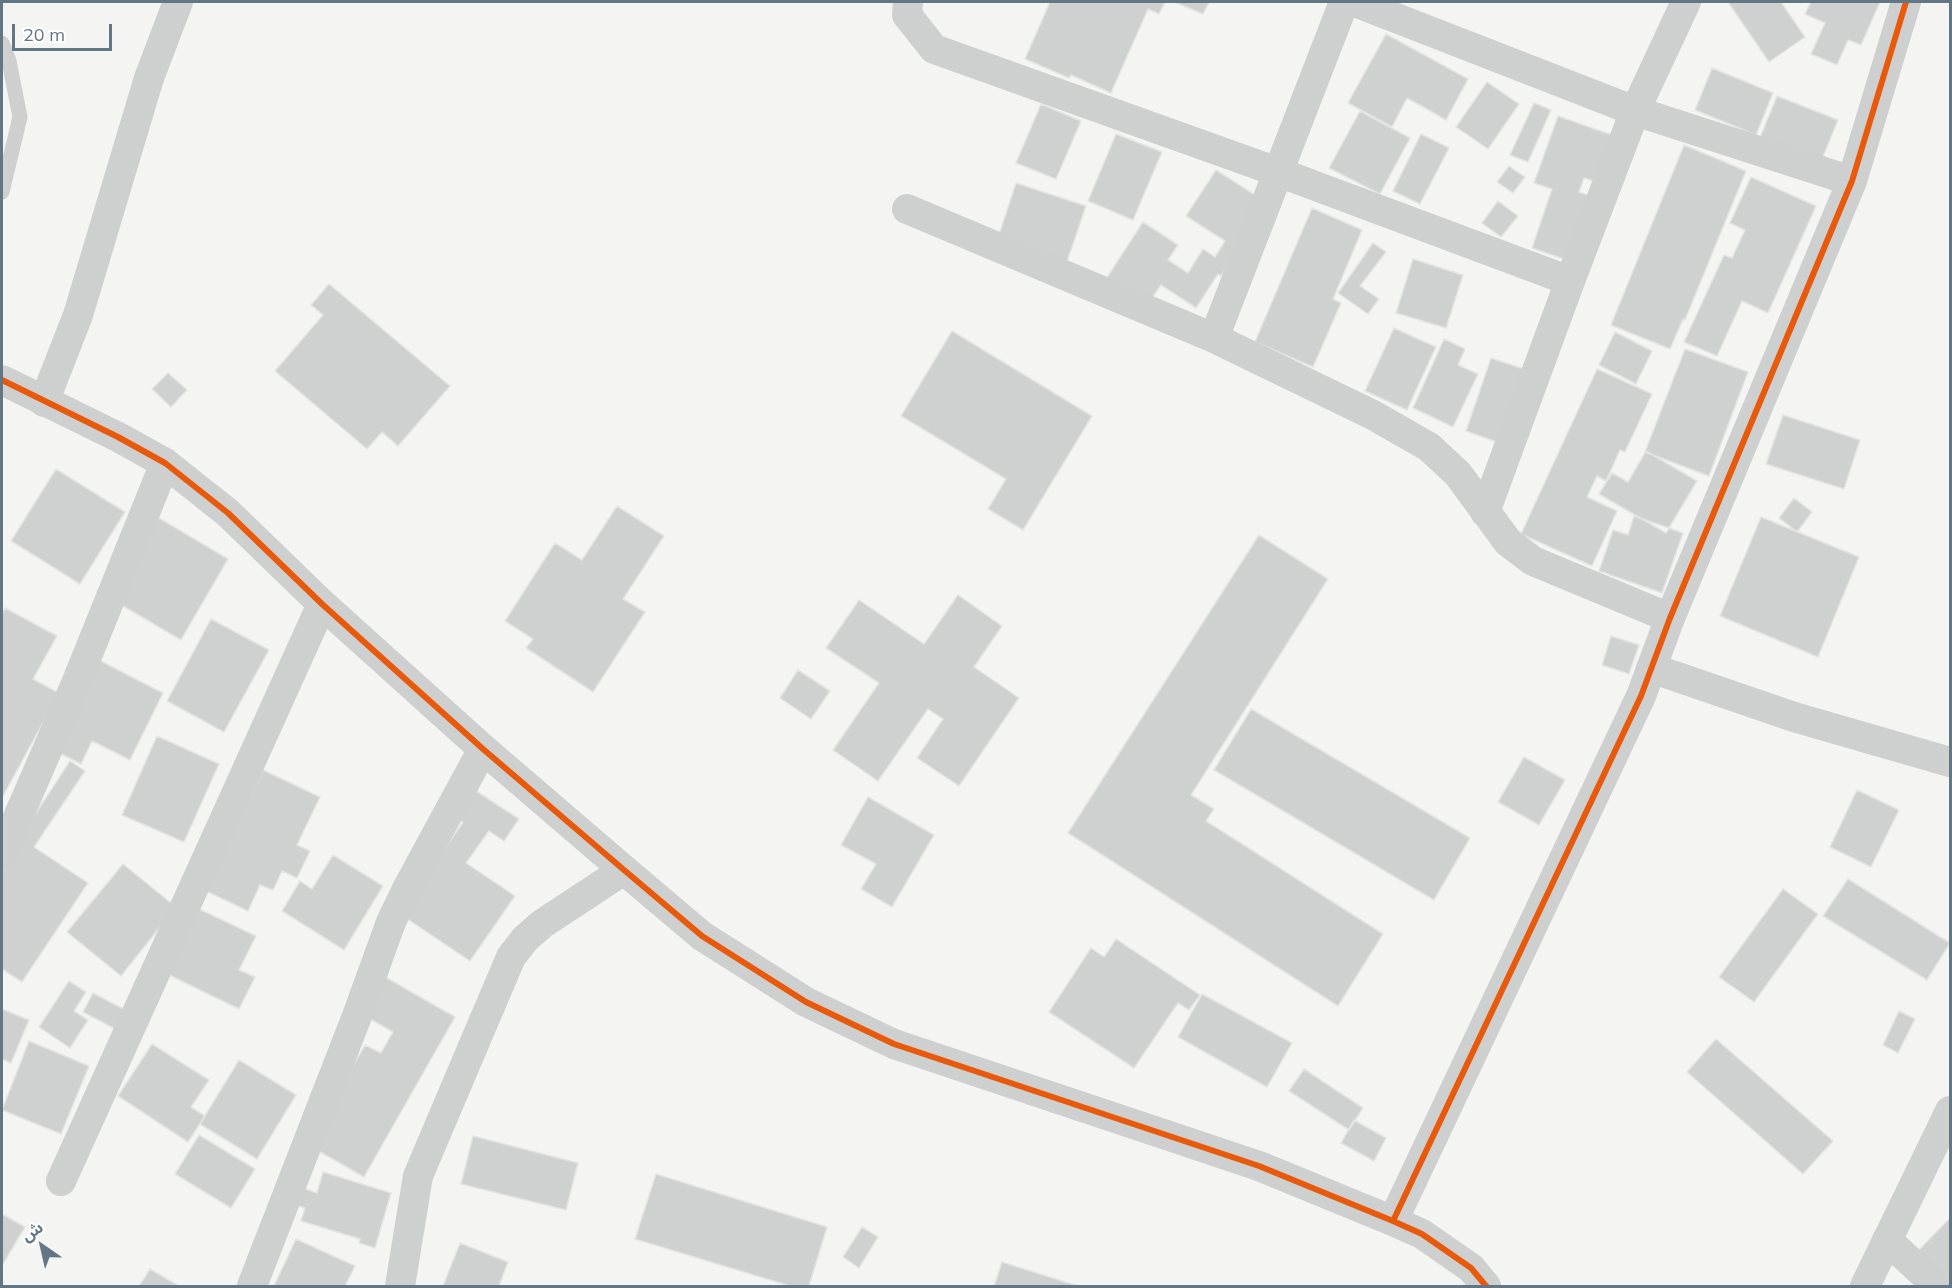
<!DOCTYPE html>
<meta charset="utf-8">
<style>
body{margin:0}
#map{position:relative;width:1952px;height:1288px;overflow:hidden;background:#f4f4f2;font-family:Mulish,"Noto Sans Arabic",sans-serif}
canvas{display:block}
.frame{position:absolute;inset:0;border:3px solid #637684;pointer-events:none}
.north{position:absolute;left:12px;top:1216px;width:60px;height:60px;-webkit-text-stroke:4px #fff;paint-order:stroke;rotate:326deg;font-size:16px;font-weight:700;line-height:24px;text-align:center;color:#637684}
.north::after{content:'';display:block;margin:auto;width:21px;height:27px;background:#637684;clip-path:polygon(50% 0,100% 100%,50% 72%,0 100%)}
.scale{position:absolute;left:12px;top:24px;width:100px;height:27px;box-sizing:border-box;border:3px solid #637684;border-top:0;padding-left:8px;font-size:18px;line-height:21px;white-space:nowrap;color:#637684;-webkit-text-stroke:4px #fff;paint-order:stroke}
</style>
<div id="map">
<canvas width="1952" height="1288"></canvas>
<div class="frame"></div>
<div class="north">ش</div>
<div class="scale">20 m</div>
</div>
<script>
const g = document.querySelector('canvas').getContext('2d');
g.lineJoin = 'round';
function fill(path, color) {
  g.fillStyle = color;
  g.fill(path, 'evenodd');
}
function strokePath(path, color, width, dash) {
  g.strokeStyle = color;
  g.lineWidth = width;
  g.lineCap = dash ? 'butt' : 'round';
  g.setLineDash(dash || []);
  g.stroke(path);
}
const building = new Path2D(`
 M 1050,2 L 1165,2 L 1159,14 L 1148,9 L 1111,93 L 1071,75 L 1069,78 L 1025,59 Z
 M 1174,2 L 1209,2 L 1203,14 Z
 M 1728,2 L 1781,2 L 1805,37 L 1769,62 Z
 M 1811,2 L 1880,2 L 1861,45 L 1848,40 L 1837,65 L 1811,54 L 1825,23 L 1805,14 Z
 M 1386,34 L 1468,79 L 1446,120 L 1407,98 L 1392,127 L 1348,103 Z
 M 1712,68 L 1773,93 L 1756,135 L 1695,110 Z
 M 1487,82 L 1519,104 L 1488,149 L 1456,127 Z
 M 1777,96 L 1838,120 L 1820,164 L 1759,140 Z
 M 1534,103 L 1551,110 L 1528,162 L 1510,155 Z
 M 1041,104 L 1081,121 L 1056,179 L 1016,163 Z
 M 1360,111 L 1410,138 L 1380,194 L 1329,168 Z
 M 1558,116 L 1629,141 L 1612,187 L 1584,178 L 1579,192 L 1604,201 L 1581,265 L 1532,248 L 1552,189 L 1534,183 Z
 M 1116,134 L 1162,152 L 1133,220 L 1088,201 Z
 M 1421,134 L 1449,148 L 1420,204 L 1393,191 Z
 M 1684,145 L 1746,171 L 1685,320 L 1683,319 L 1670,349 L 1611,325 Z
 M 1509,166 L 1525,177 L 1513,193 L 1497,182 Z
 M 1216,170 L 1269,204 L 1221,276 L 1218,274 L 1196,308 L 1161,285 L 1145,308 L 1104,282 L 1143,222 L 1178,245 L 1168,260 L 1188,273 L 1203,249 L 1215,257 L 1225,241 L 1186,216 Z
 M 1751,177 L 1816,206 L 1768,313 L 1742,301 L 1717,356 L 1684,342 L 1724,255 L 1732,258 L 1745,230 L 1730,223 Z
 M 1016,183 L 1086,206 L 1062,276 L 993,253 Z
 M 1498,201 L 1518,216 L 1501,237 L 1482,223 Z
 M 1312,208 L 1362,230 L 1333,299 L 1341,303 L 1313,367 L 1255,342 Z
 M 1373,243 L 1386,252 L 1360,286 L 1379,299 L 1368,314 L 1338,293 Z
 M 1413,259 L 1463,275 L 1446,328 L 1396,313 Z
 M 329,284 L 450,386 L 398,446 L 382,432 L 367,449 L 275,371 L 323,315 L 311,305 Z
 M 1394,328 L 1436,347 L 1407,410 L 1365,391 Z
 M 952,331 L 1092,416 L 1023,530 L 988,509 L 1006,479 L 901,416 Z
 M 1615,332 L 1652,351 L 1636,384 L 1599,365 Z
 M 1444,339 L 1465,349 L 1458,365 L 1478,374 L 1453,427 L 1413,408 Z
 M 1685,349 L 1748,372 L 1709,476 L 1645,452 Z
 M 1491,358 L 1533,372 L 1508,446 L 1466,431 Z
 M 1597,369 L 1652,394 L 1625,452 L 1620,450 L 1606,481 L 1597,476 L 1587,497 L 1617,511 L 1592,566 L 1521,534 Z
 M 168,373 L 187,390 L 171,407 L 152,389 Z
 M 1783,415 L 1860,440 L 1844,489 L 1766,464 Z
 M 1646,451 L 1697,481 L 1666,533 L 1599,494 L 1612,473 L 1628,482 Z
 M 56,469 L 125,512 L 80,584 L 11,541 Z
 M 1794,498 L 1812,512 L 1797,532 L 1779,518 Z
 M 617,506 L 664,536 L 623,599 L 645,612 L 593,692 L 526,648 L 533,639 L 505,621 L 555,543 L 582,560 Z
 M 154,515 L 228,559 L 181,640 L 106,596 Z
 M 1634,516 L 1683,533 L 1662,593 L 1599,571 L 1613,530 L 1628,535 Z
 M 1761,517 L 1859,557 L 1818,657 L 1720,616 Z
 M 1259,535 L 1328,579 L 1191,795 L 1214,809 L 1206,821 L 1383,934 L 1338,1006 L 1068,833 Z
 M 958,595 L 1002,626 L 974,667 L 1019,698 L 959,786 L 917,758 L 943,719 L 928,709 L 878,781 L 833,750 L 879,683 L 826,648 L 859,600 L 924,644 Z
 M 5,608 L 57,636 L 33,679 L 59,693 L 2,798 L 2,615 Z
 M 211,619 L 269,650 L 224,732 L 167,701 Z
 M 1611,636 L 1639,645 L 1629,674 L 1602,665 Z
 M 89,655 L 163,693 L 130,760 L 92,741 L 81,764 L 44,745 Z
 M 798,670 L 830,691 L 811,719 L 780,698 Z
 M 1251,709 L 1470,838 L 1434,900 L 1214,770 Z
 M 157,736 L 219,764 L 184,842 L 122,815 Z
 M 1524,757 L 1565,780 L 1539,825 L 1498,802 Z
 M 70,761 L 85,771 L 34,847 L 88,883 L 22,982 L 2,969 L 2,865 Z
 M 263,770 L 320,797 L 297,845 L 310,851 L 297,878 L 282,871 L 273,890 L 260,885 L 248,911 L 206,891 Z
 M 467,785 L 519,819 L 504,841 L 489,831 L 466,863 L 515,896 L 470,961 L 400,914 L 463,822 L 448,812 Z
 M 1857,790 L 1899,810 L 1871,867 L 1830,847 Z
 M 868,797 L 934,835 L 892,907 L 861,889 L 876,864 L 841,845 Z
 M 333,855 L 383,886 L 344,950 L 282,911 L 300,881 L 312,889 Z
 M 123,864 L 176,907 L 121,976 L 67,932 Z
 M 1848,879 L 1950,943 L 1927,980 L 1823,916 Z
 M 1783,889 L 1818,914 L 1754,1002 L 1719,977 Z
 M 199,909 L 256,936 L 239,970 L 255,977 L 239,1009 L 167,974 Z
 M 1116,939 L 1200,995 L 1189,1010 L 1178,1003 L 1134,1068 L 1049,1012 L 1091,948 L 1104,957 Z
 M 380,974 L 455,1017 L 364,1177 L 308,1145 L 365,1045 L 381,1053 L 393,1032 L 358,1012 Z
 M 69,981 L 86,992 L 74,1011 L 88,1020 L 70,1048 L 39,1027 Z
 M 93,993 L 133,1014 L 123,1033 L 83,1012 Z
 M 1202,994 L 1292,1043 L 1267,1087 L 1178,1037 Z
 M 2,1009 L 29,1020 L 11,1063 L 2,1059 Z
 M 1899,1011 L 1915,1019 L 1898,1053 L 1883,1045 Z
 M 1716,1039 L 1833,1141 L 1803,1174 L 1687,1072 Z
 M 29,1041 L 89,1066 L 61,1134 L 2,1110 Z
 M 152,1044 L 209,1080 L 191,1107 L 205,1116 L 188,1142 L 118,1096 Z
 M 239,1060 L 296,1095 L 257,1159 L 200,1124 Z
 M 1304,1069 L 1363,1108 L 1349,1130 L 1289,1091 Z
 M 1354,1120 L 1386,1138 L 1374,1161 L 1341,1143 Z
 M 199,1135 L 255,1169 L 231,1208 L 175,1174 Z
 M 473,1136 L 578,1163 L 566,1210 L 461,1184 Z
 M 323,1172 L 391,1193 L 375,1248 L 359,1243 L 360,1239 L 301,1221 L 305,1208 L 291,1204 L 297,1186 L 317,1193 Z
 M 656,1174 L 827,1227 L 809,1286 L 790,1286 L 635,1239 Z
 M 2,1214 L 25,1227 L 2,1266 Z
 M 1950,1218 L 1950,1286 L 1912,1257 Z
 M 862,1227 L 878,1237 L 859,1268 L 843,1257 Z
 M 296,1239 L 355,1266 L 345,1286 L 274,1286 Z
 M 460,1243 L 508,1262 L 499,1286 L 443,1286 Z
 M 1002,1262 L 1078,1286 L 994,1286 Z
 M 150,1269 L 179,1286 L 139,1286 Z`);
const service = new Path2D(`
 M 2,43 L 9,61 L 20,117 L 2,192`);
const minor = new Path2D(`
 M 908,2 L 907,15 L 934,49 L 1278,172 L 1570,281
 M 1355,2 L 1635,111 L 1852,181
 M 907,209 L 1214,338 L 1373,415 L 1429,447 L 1458,474 L 1508,542 L 1533,561 L 1670,618
 M 1214,338 L 1344,2
 M 2,380 L 118,437 L 165,463 L 228,513 L 322,604 L 483,749 L 624,870 L 702,936 L 806,1002 L 894,1044 L 1259,1166 L 1393,1221 L 1422,1234 L 1471,1268 L 1486,1286
 M 44,402 L 78,315 L 149,78 L 178,2
 M 1485,512 L 1570,281 L 1635,111 L 1686,2
 M 1651,668 L 1794,717 L 1950,762
 M 2,854 L 75,686 L 165,463
 M 61,1181 L 322,604
 M 1393,1221 L 1641,696 L 1670,618 L 1852,181 L 1906,2
 M 1887,1240 L 1937,1286
 M 252,1286 L 357,1016 L 391,922 L 407,889 L 483,749
 M 400,1286 L 418,1176 L 511,957 L 525,939 L 542,924 L 624,870
 M 1865,1286 L 1950,1111`);
const cycleway = new Path2D(`
 M 2,380 L 118,437 L 165,463 L 228,513 L 322,604 L 483,749 L 624,870 L 702,936 L 806,1002 L 894,1044 L 1259,1166 L 1393,1221 L 1422,1234 L 1471,1268 L 1486,1286
 M 1393,1221 L 1641,696 L 1670,618 L 1852,181 L 1906,2`);
fill(building, '#cfd0d0');
strokePath(building, '#e4e4e2', 1.5);
strokePath(service, '#cecfcf', 15);
strokePath(minor, '#cecfcf', 30);
strokePath(cycleway, '#e8590c', 6);
</script>
